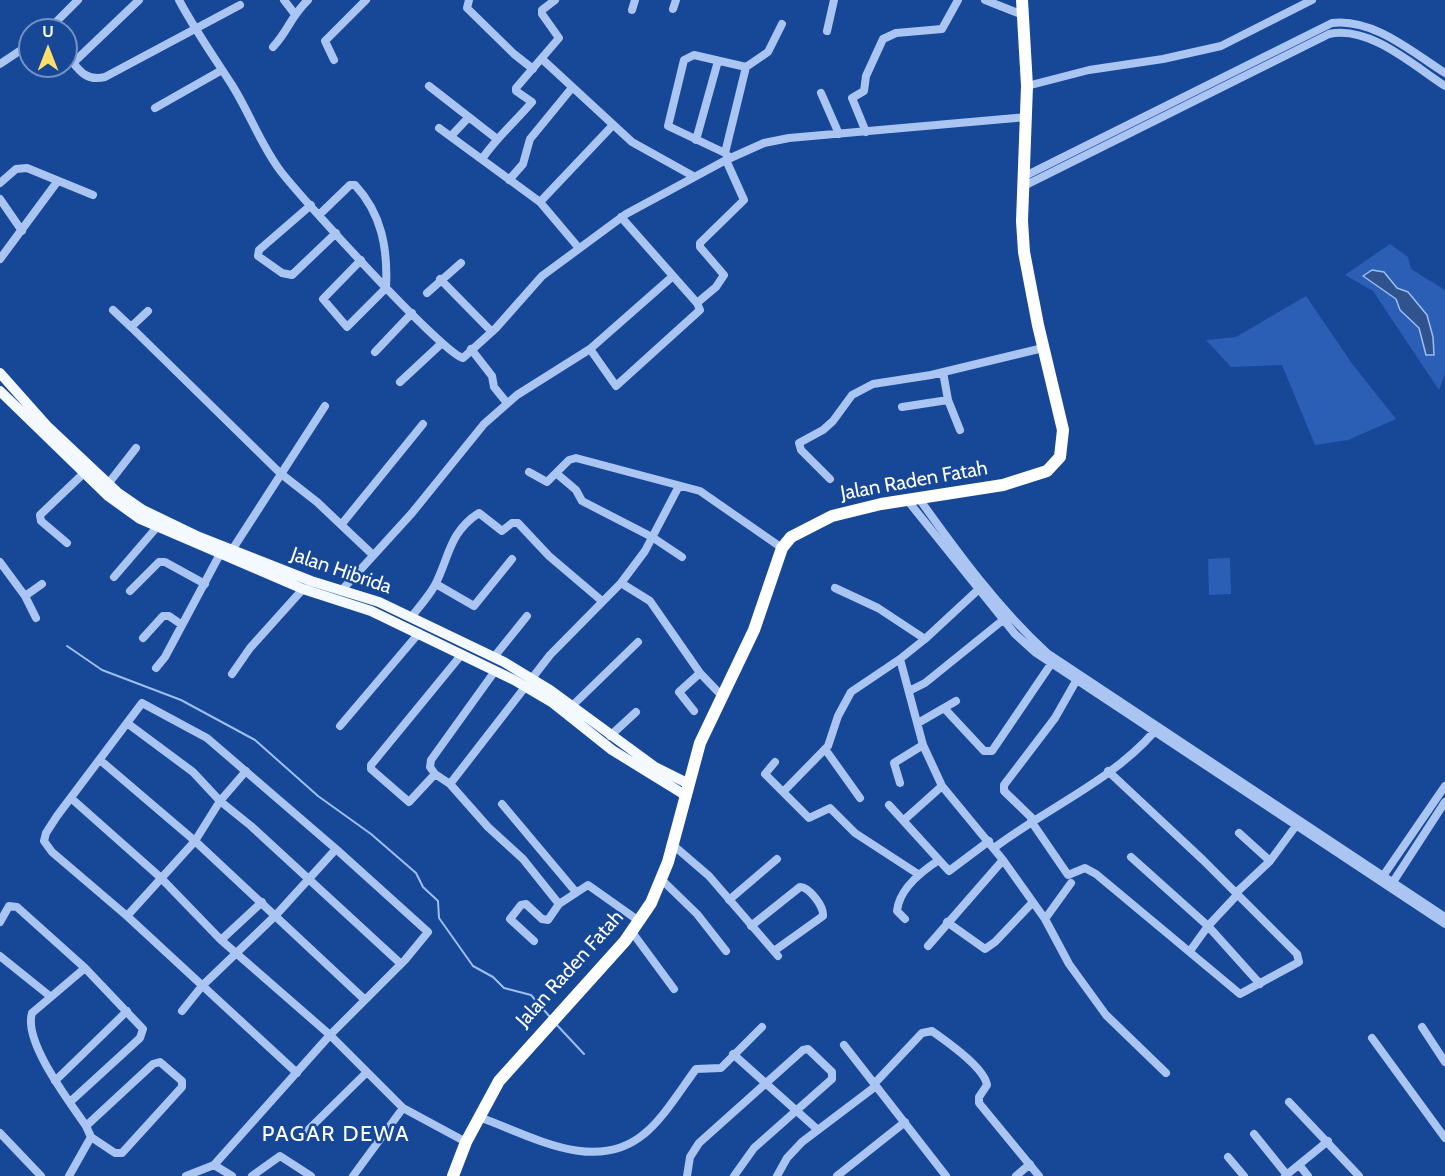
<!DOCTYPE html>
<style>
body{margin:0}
#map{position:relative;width:1445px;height:1176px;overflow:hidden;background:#174797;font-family:Cabin,sans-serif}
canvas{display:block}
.north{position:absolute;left:18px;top:18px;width:60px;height:60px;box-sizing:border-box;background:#174797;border:2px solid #7491c1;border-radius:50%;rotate:0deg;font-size:16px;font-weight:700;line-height:24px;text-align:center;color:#fff}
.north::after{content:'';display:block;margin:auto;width:21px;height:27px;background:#ffde6a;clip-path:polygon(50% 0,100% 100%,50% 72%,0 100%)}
</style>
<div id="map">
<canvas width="1445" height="1176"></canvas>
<div class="north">U</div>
</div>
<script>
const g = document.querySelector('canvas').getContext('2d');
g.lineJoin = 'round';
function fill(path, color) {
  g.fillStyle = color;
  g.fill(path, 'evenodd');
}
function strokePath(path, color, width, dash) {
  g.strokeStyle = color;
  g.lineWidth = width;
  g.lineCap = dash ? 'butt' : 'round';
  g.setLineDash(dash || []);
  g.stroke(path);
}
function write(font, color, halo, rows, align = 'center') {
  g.font = font + ' Cabin,sans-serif';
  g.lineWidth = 5;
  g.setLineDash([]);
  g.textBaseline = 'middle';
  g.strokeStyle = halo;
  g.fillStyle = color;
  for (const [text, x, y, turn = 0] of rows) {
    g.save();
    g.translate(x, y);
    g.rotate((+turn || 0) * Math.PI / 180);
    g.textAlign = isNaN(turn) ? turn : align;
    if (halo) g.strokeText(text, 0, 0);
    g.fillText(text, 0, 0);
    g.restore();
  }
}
const green = new Path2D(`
 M 1390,244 L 1408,257 L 1411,269 L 1445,290 L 1445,374 L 1439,390 L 1373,291 L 1345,275 Z
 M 1306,296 L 1353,365 L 1396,419 L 1348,440 L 1315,445 L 1282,365 L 1231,367 L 1206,340 L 1236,337 Z
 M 1230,558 L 1231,594 L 1209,595 L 1208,559 Z`);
const water = new Path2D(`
 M 1372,270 L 1384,272 L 1397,288 L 1408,292 L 1427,315 L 1433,337 L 1434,355 L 1426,355 L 1419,328 L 1400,310 L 1396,299 L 1363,276 Z`);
const stream = new Path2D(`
 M 67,646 L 102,670 L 181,700 L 255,740 L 318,796 L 371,834 L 416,873 L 423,887 L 438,901 L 439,918 L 473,966 L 493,977 L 504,988 L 531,995 L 550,1017
 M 555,1023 L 584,1054`);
const minor = new Path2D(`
 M 179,0 C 195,30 214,57 232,85 C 249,112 260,143 279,169 C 298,195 443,354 463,358 L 496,328 L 542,276 L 626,214 L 726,160 L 764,143 L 789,138 L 1027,117
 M 284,0 L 294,13
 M 469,0 L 467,8 L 514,54 L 533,69
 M 985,0 L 1023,15
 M 673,9 L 676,0
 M 632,10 L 635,0
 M 48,30 L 78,0
 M 827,31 L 834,0
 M 273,47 C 289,30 290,17 308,0
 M 66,54 C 78,68 84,82 105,77 L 240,5
 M 542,59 L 632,142 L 693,176
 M 334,60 L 325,41 L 366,0
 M 73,63 L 139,0
 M 0,64 L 30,44
 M 429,86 L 497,139
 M 1027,86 L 1089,70 L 1163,59 L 1221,46 L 1312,0
 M 821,93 L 839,134
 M 155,108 L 222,70
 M 439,128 L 540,202 L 578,247
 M 866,132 L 852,98 L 864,91 L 866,76 L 883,39 L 896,33 L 942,29 L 958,0
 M 451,136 L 468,118
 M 696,140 L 718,61
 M 725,153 L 746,67
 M 730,158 L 725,153 L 668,126 L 684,60 L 694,55 L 746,67 L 768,52 L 782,24
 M 482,159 C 496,138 515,122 532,102 L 516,91 L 516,88 L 559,38 L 542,14 L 542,10 L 555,0
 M 1025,176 L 1332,23 C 1373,18 1412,52 1445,73
 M 509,180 L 523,164 L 530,139 L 571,89
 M 0,183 L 16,169 L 27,168 L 93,195
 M 1024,186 L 1329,34 C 1369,25 1413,65 1445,86
 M 0,199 L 22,231
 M 540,202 L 613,125
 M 311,205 L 259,250 L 258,256 L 282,273 L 292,275 L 336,233
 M 320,214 L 350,185 L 355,185 C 382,214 388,249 386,288 L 347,327 L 323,299 L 361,260
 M 0,259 L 57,182
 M 440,279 L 492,332
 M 427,293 L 461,263
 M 697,303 L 716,287 L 724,275 L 700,247 L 700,243 L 744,200 L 726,160
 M 113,310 L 131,327
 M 148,311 L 131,327 L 280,473 L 317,502 L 373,555
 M 471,349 L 492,376 L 494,387 L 507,403
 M 590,349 L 616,386 L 700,310 L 697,303 L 621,217
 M 375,352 L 412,313
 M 400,382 L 442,343
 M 948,400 L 960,430
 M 902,407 L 948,400 L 943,372
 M 529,472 L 547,482 L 569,460 L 576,458 L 700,491 L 782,548
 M 556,473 L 576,490 L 582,501 L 652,537 L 682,557
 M 830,479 L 801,450 L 799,443 L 823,430 L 833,421 L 852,395 L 873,384 L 931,375 L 1043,348
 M 108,484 L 136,448
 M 920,500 C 958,553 998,608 1047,653 L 1445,917
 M 908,501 L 1015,634 L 1036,653 L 1445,924
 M 341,525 L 423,424
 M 67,543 L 41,521 L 40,515 L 84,473
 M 232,550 L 325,406
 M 0,562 L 25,596 L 36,618
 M 114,577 L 157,527
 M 621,583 L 650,601 L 700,673 L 721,695
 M 436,584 L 474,606 L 512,559
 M 835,588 L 878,608 L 925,639 L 979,589
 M 130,591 L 159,562 L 165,562 L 205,584
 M 341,591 L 412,513 L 484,424 L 517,395 L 590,349 L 673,276
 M 25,596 L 42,584
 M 412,616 C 420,606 429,596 435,585 C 449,558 449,532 479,513 L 502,531 L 512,523 L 518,523 L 549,556 L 602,601
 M 143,638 L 163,616 L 169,616 L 182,625
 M 925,639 L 900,659 L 923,745 L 942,786 L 1003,860 L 1045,919 L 1069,964 L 1106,1015 L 1166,1073
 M 462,654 L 371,765 L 371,769 L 409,802 L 435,774 L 450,784 L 488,827 L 523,859 L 559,904
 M 494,657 L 527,616
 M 156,668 L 165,657 L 220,554
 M 232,674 L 250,648 L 303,589
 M 909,691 L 925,683 L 1003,620
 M 572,706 L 638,642
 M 944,708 L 984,751 L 992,751 L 1051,664
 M 694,711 L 679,692 L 700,673
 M 127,723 L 193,772 L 220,801 L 251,826 L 401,964
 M 918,723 L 956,701
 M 340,726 L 419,633
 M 610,736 L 636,712
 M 825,749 L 860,798
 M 100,760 L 195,841 L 364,999
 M 775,762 L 765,774 L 809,818 L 830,808 L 855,833 L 918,874
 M 435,774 L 430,767 L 431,760 L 495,671
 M 900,783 L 894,763 L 923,745
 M 450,784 L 550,655 L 621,583 L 645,551 L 679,486
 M 783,792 L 828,746 L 838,716 L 851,692 L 900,659
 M 72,799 L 160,877 L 221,940 L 330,1035 L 403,1108
 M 502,804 L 575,891
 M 889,805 L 949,871 L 989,841
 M 904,820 L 942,786
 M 1034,820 L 1004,791 L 1004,785 L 1055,718 L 1076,681
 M 1031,821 L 1068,875 L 1085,868 L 1096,874 L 1240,994 L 1299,962 L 1297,954 L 1203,860 L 1108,771
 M 1239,833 L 1270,861
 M 673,845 L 709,876 L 778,956
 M 994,848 C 1047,808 1110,782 1154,732
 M 1131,857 L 1208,926 L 1260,984
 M 1381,879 L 1445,786
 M 662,880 L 697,914 L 726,951
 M 1393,882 L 1445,802
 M 1236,893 L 1270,861 L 1298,823
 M 729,900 L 777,859
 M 127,916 L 195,841 L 220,801 L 246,771
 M 905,919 L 897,911 C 899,889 922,871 939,860
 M 1045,919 L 1071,883
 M 0,922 L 9,906 L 17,907 L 85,968 L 143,1029 L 140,1038 L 70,1102
 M 947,922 L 985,949 L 995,942 L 1032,903
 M 751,926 L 800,887 C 809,887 824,906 823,916 L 774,951
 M 632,932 L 674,989
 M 221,940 L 262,902
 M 534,941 L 510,919 L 521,905 L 526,904 L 542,919 L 548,920 L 559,904 L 588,885 L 639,921
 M 928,946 L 1003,860
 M 1190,951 L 1208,926 L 1237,895
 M 0,956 L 51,997
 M 85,968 L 32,1013 C 23,1042 70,1102 86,1126
 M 182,1011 L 202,986 L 276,915 L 336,849
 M 1422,1027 L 1445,1062
 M 1372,1038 L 1445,1138
 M 844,1045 L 876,1086
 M 733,1054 L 818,1130
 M 55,1081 L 127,1011
 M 875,1083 L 922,1033 L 932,1031 C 947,1042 984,1067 987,1085 L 979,1097 L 979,1103 L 1039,1176
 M 1289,1102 L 1359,1176
 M 479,1117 C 530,1135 595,1175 644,1134 C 663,1119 681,1089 696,1069 L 721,1068 L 762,1027
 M 308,1130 L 366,1073
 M 0,1133 L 41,1176
 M 1254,1134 L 1287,1175
 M 1228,1157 L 1244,1176
 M 214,1165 L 232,1176
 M 1300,1166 L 1308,1176
 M 69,1176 L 91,1137 L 86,1126 L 153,1064 L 160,1062 L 182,1081 L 182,1087 L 122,1153 L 115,1153 L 91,1137
 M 186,1176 L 214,1165 L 330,1035 L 405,960 L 428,932 L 336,849 L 207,738 L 142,703 L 57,816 L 46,833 L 44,841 L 52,852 L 127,916 L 297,1073
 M 252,1176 L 280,1156 L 311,1176
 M 353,1176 L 403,1108 L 466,1142
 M 687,1176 L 690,1157 L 699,1143 L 803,1050 L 808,1049 L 832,1072 L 832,1079 L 754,1148 L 734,1176
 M 777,1176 L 787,1158 L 802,1142 L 876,1086 L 946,1176
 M 837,1176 L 905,1122
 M 1016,1176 L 1030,1164
 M 1285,1176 L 1328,1141`);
const major = new Path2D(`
 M 0,373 L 48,427 L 117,492 L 143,510 L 199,537 L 311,581 L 379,602 L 504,662 L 550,690 L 655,767 L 689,784
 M 0,391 L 108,496 L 140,519 L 303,589 L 371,611 L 514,680 L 553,703 L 612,750 L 685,795`);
const highway = new Path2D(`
 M 453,1176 L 466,1142 L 499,1081 L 625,941 L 651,903 L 668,862 L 700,743 L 754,630 L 782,548 L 791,537 L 832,516 L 881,504 L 1003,485 L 1047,471 L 1060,457 L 1063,430 L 1038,325 L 1024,252 L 1022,221 L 1027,86 L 1022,0`);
const streetNames = [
 ["Jalan Raden Fatah",914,481,-10],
 ["Jalan Hibrida",341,571,19],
 ["Jalan Raden Fatah",570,969,-48]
];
const quarterNames = [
 ["PAGAR DEWA",336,1135]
];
fill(green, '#2b5fb6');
fill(water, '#30538e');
strokePath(water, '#9cbff4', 1.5);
strokePath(stream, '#9cbff4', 2);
strokePath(minor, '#aac5f1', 8);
strokePath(major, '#f4f8ff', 10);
strokePath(highway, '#fff', 12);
write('20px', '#fff', '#174797', streetNames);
g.letterSpacing = '1.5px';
write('22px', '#fff', '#174797', quarterNames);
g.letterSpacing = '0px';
</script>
